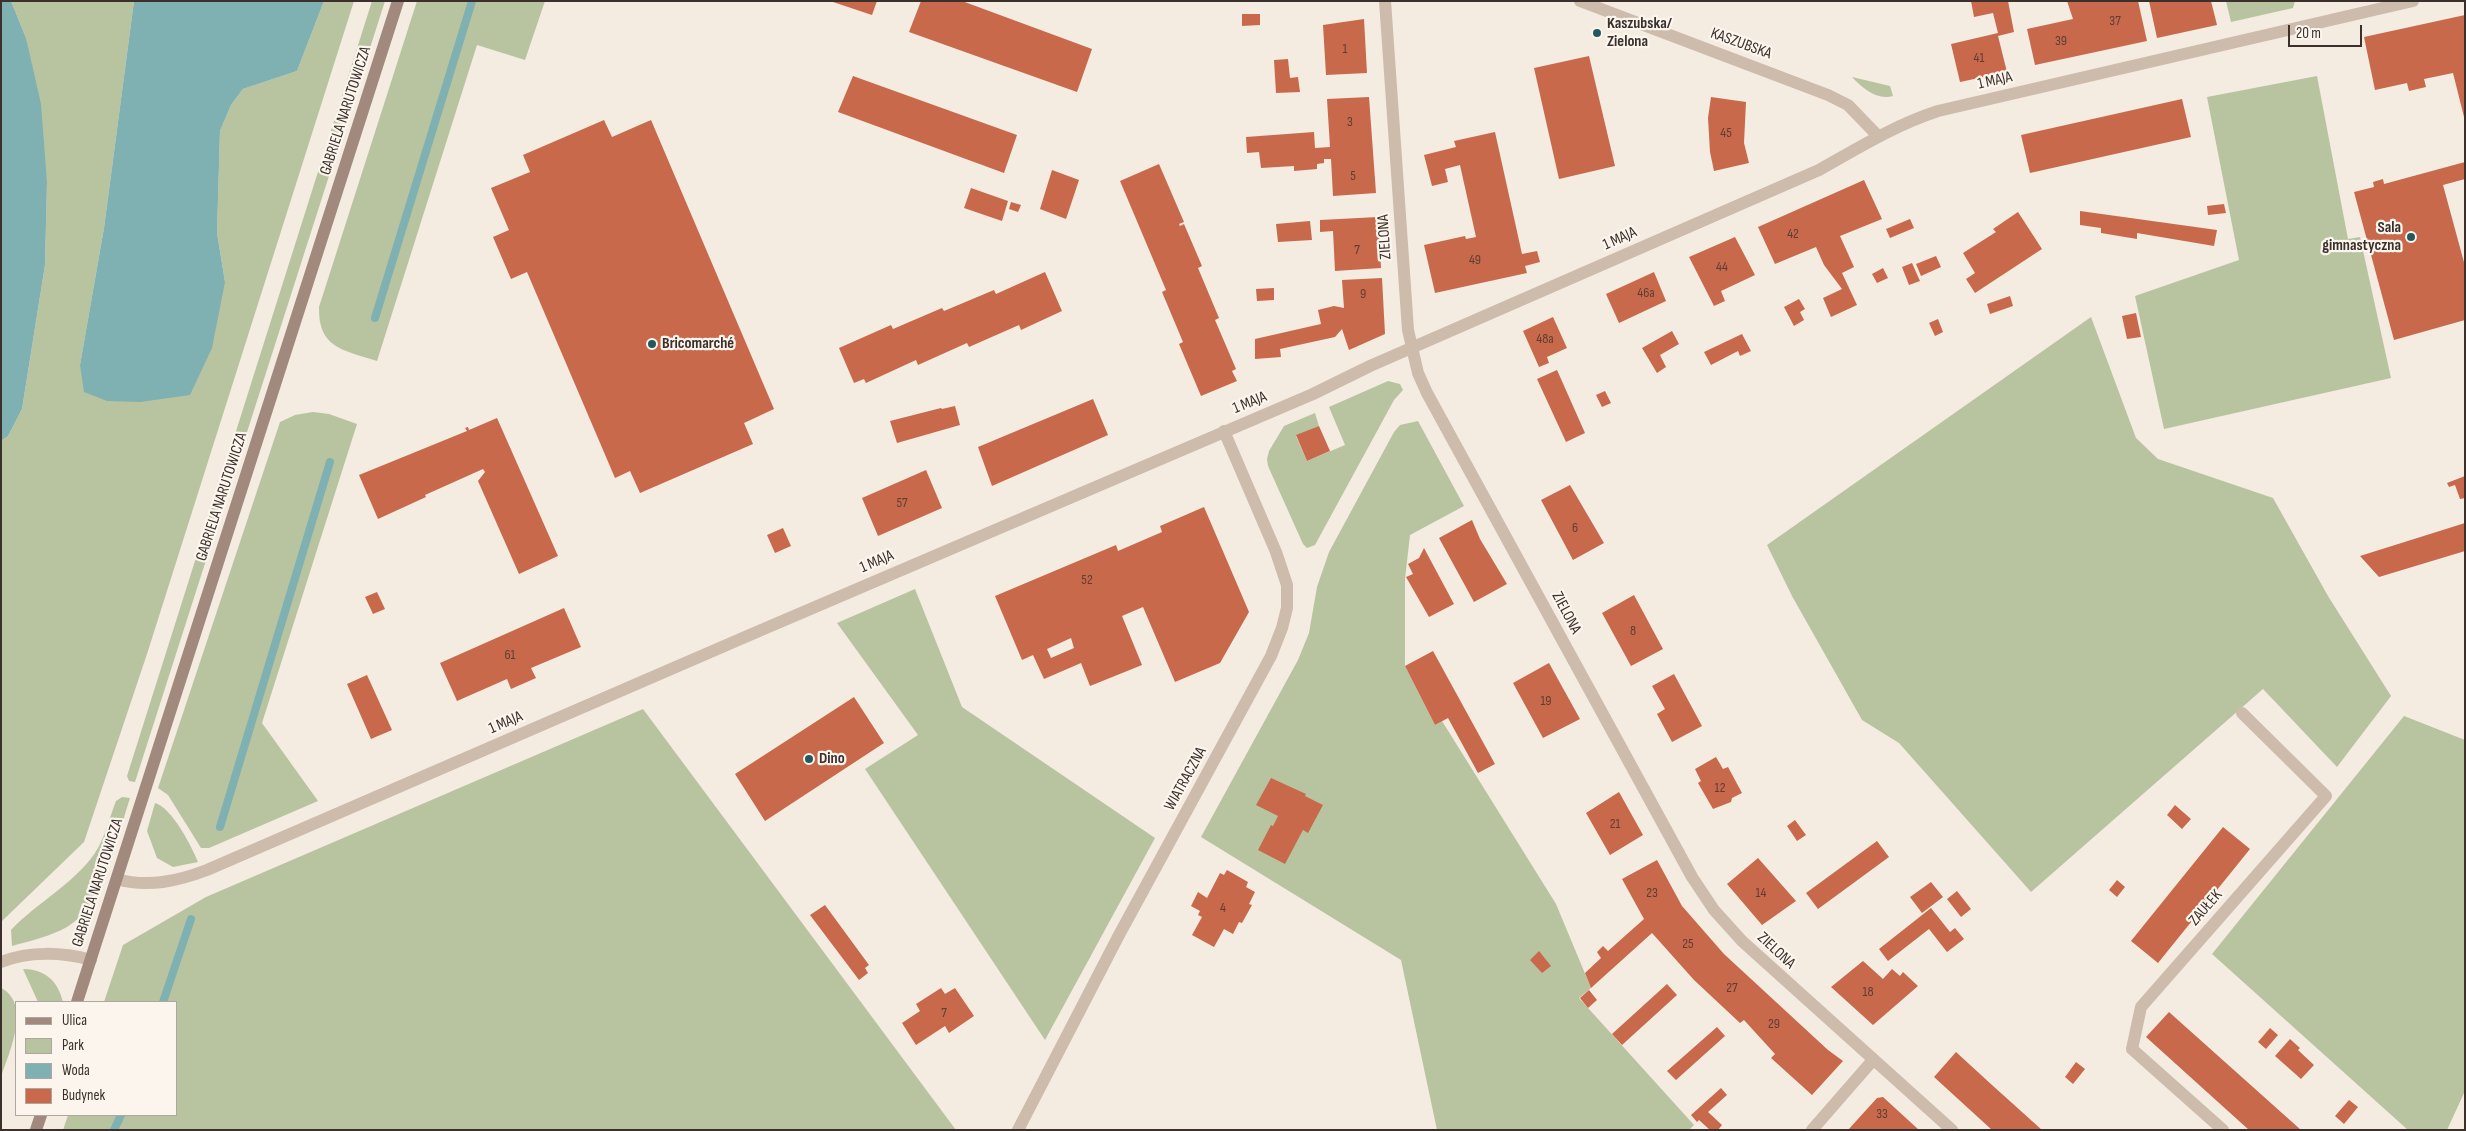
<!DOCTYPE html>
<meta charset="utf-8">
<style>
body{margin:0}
#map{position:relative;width:2466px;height:1131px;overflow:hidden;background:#f4ebe1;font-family:"Sofia Sans Condensed",sans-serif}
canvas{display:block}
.frame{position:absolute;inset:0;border:2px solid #3b302b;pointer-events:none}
.legend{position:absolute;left:15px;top:1001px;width:162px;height:115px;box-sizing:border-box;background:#fbf5ee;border:1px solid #aea6a0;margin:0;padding:6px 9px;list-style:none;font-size:15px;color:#3b302b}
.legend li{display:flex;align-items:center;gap:10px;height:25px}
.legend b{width:25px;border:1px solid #aea6a0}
.scale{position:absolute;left:2288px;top:25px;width:74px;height:22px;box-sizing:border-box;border:2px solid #3b302b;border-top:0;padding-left:6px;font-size:15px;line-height:18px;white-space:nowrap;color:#3b302b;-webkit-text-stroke:4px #fbf5ee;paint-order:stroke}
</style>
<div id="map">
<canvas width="2466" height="1131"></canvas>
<div class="frame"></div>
<ul class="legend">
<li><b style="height:6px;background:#a18a7d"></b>Ulica</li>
<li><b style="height:14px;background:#b8c4a0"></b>Park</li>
<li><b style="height:14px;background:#7fb0b2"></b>Woda</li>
<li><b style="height:14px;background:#c8694b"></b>Budynek</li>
</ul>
<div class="scale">20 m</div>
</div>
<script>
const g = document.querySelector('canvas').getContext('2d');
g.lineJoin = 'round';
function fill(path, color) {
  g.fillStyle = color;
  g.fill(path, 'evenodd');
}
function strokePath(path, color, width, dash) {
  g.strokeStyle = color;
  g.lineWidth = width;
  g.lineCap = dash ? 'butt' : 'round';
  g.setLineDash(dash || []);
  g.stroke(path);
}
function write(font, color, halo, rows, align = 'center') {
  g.font = font + ' "Sofia Sans Condensed",sans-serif';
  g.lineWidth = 4.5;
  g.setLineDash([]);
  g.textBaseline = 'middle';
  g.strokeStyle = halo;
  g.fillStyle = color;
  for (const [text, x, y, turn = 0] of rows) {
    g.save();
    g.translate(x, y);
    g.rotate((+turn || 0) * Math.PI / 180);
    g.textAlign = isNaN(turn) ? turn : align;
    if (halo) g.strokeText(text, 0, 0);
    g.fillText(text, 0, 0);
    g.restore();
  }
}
const green = new Path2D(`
 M 11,1 L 134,1 L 104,228 L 80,365 L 225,282 L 217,233 L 220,131 L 231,105 L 243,89 L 297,71 L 324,1 L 354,1 L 147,654 L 84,842 L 1,922 L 1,441 L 8,436 L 22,409 L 45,265 L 47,182 L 26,38 Z
 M 372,1 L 385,1 L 135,782 L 129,781 L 127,776 Z
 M 417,1 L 545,1 L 525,60 L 477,45 L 377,361 C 343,350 318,348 319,307 Z
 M 2226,1 L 2295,1 L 2293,8 L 2231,22 Z
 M 2317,76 L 2348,239 L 2360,237 L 2391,378 L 2164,429 L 2135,296 L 2239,260 L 2207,97 Z
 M 1852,77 L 1890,86 L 1893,96 C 1878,101 1862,88 1852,77 Z
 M 2091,317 L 2136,438 L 2158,459 L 2273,498 L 2328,596 L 2391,696 L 2337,767 L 2263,689 L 2031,892 L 1899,743 L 1862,720 L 1792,596 L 1767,545 Z
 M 1388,381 L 1400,384 L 1403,390 L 1394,400 L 1315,545 L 1307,548 L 1303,544 L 1268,466 L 1267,459 L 1269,451 L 1284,426 L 1315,413 L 1319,426 L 1296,436 L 1307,461 L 1345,445 L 1329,407 Z
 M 313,412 L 329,414 L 357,424 L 262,723 L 318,801 L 209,848 L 201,848 L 168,795 L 158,788 L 280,422 L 295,415 Z
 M 1418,421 L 1464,506 L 1410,535 L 1405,579 L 1405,666 L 1435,725 L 1442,721 L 1556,904 L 1591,988 L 1579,998 L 1694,1125 L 1689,1130 L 1437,1130 L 1401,960 L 1201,837 L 1298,660 L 1309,633 L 1317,587 L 1329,552 L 1394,432 L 1400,425 Z
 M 915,589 L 962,707 L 1155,838 L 1045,1040 L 865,769 L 918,735 L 837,623 Z
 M 643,709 L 956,1130 L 63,1130 L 68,1115 L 176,1115 L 176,1002 L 104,1002 L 123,945 L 206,897 Z
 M 2404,716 L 2465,740 L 2465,1091 L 2447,1130 L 2408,1130 L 2212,954 Z
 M 122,797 L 130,798 C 117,837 105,905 67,927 C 51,936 30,941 12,946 L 11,930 C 36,903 80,880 98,848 C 106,834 110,816 116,801 Z
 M 155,803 C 172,808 191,845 198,862 L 173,867 L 157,858 L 147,831 Z
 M 23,969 C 45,969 58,981 63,1002 L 38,1002 Z
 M 1,988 C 32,1004 9,1053 1,1077 Z`);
const water = new Path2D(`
 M 1,1 L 11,1 L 26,38 L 41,104 L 47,182 L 45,265 L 22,409 L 8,436 L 1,441 Z
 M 134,1 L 324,1 L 297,71 L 243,89 L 231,105 L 220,131 L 217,233 L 225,282 L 212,348 L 190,395 L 140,402 L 107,401 L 84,392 L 80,365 L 104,228 Z`);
const stream = new Path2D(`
 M 375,318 L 472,1
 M 220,827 L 330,462
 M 163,1002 L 191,919
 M 114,1130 L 121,1115`);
const building = new Path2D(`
 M 830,1 L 877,1 L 872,15 Z
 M 921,1 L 962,1 L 1092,49 L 1077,92 L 909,32 Z
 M 1971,1 L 2008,1 L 2014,32 L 1998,36 L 2007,72 L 1960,82 L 1951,44 L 1998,33 L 1993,13 L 1974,17 Z
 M 2067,1 L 2138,1 L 2147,41 L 2035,65 L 2027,29 L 2073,19 Z
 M 2149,1 L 2211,1 L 2217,25 L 2157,38 Z
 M 1242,14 L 1260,14 L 1260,25 L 1242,26 Z
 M 2465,15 L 2465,121 L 2453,73 L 2424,79 L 2426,87 L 2409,91 L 2407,83 L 2375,90 L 2364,37 Z
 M 1364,19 L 1367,73 L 1326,75 L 1323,25 Z
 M 1589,56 L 1615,166 L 1559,179 L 1534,68 Z
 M 1288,59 L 1290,78 L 1298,77 L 1300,92 L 1276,93 L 1274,60 Z
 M 853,76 L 1017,135 L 1004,173 L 838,112 Z
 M 1369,97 L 1376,193 L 1333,196 L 1331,159 L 1324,159 L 1324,163 L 1317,164 L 1317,169 L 1294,171 L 1294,166 L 1261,168 L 1259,152 L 1247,153 L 1246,137 L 1314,132 L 1315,148 L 1330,147 L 1327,99 Z
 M 1711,97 L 1746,102 L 1744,143 L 1749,163 L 1714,171 L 1710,152 L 1708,118 Z
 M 2182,99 L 2191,137 L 2030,173 L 2021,135 Z
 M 604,120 L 612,137 L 651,120 L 774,409 L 744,423 L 753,444 L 640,493 L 630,471 L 615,478 L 527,272 L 511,279 L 493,237 L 509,230 L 491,188 L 530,172 L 523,155 Z
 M 1495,132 L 1522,254 L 1537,251 L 1540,262 L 1525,266 L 1527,273 L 1435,293 L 1424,245 L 1465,236 L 1466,239 L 1476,237 L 1460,165 L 1445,169 L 1448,182 L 1432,186 L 1424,155 L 1456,147 L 1454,141 Z
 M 2465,162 L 2465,179 L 2443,185 L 2465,266 L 2465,320 L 2394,340 L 2354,192 L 2374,187 L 2373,182 L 2383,179 L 2384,184 Z
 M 1159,164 L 1184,222 L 1179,224 L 1180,226 L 1184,224 L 1202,266 L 1198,268 L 1219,318 L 1215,320 L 1236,369 L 1232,371 L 1237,381 L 1201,396 L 1179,344 L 1183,342 L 1162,292 L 1166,290 L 1120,181 Z
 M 1052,170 L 1079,180 L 1066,219 L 1040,209 Z
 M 1864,180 L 1882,219 L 1840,236 L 1854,267 L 1842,273 L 1857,305 L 1831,317 L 1823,298 L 1842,289 L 1824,265 L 1816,247 L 1775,264 L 1758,227 Z
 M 971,188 L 1008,201 L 1002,221 L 964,208 Z
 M 1011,202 L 1021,205 L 1018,212 L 1009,209 Z
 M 2224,204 L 2226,213 L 2208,215 L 2207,206 Z
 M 2080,211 L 2217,230 L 2214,246 L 2137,233 L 2137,239 L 2101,233 L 2101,228 L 2080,225 Z
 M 2018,212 L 2042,249 L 1975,293 L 1966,279 L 1975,273 L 1963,253 L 1996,232 L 1993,229 Z
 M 1378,217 L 1381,268 L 1335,271 L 1333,231 L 1320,232 L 1320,220 Z
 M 1910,219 L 1914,228 L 1890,238 L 1886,229 Z
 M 1310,221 L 1312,240 L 1278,242 L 1276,224 Z
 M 1735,237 L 1755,275 L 1721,291 L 1725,301 L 1714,306 L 1689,257 Z
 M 1936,256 L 1941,267 L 1921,276 L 1916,264 Z
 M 1912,263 L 1920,281 L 1909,285 L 1902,267 Z
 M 1883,268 L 1888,278 L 1877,283 L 1872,274 Z
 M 1045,272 L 1062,311 L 1021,330 L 1019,325 L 969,347 L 967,343 L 918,365 L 916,360 L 866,383 L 864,379 L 854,383 L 839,348 L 891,325 L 893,329 L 942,308 L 944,311 L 994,290 L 996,294 Z
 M 1654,272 L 1666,301 L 1619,323 L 1606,294 Z
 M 1382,278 L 1385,334 L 1349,350 L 1342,329 L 1335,337 L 1280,349 L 1281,357 L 1255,359 L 1255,339 L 1321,324 L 1318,310 L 1334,306 L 1344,308 L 1342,280 Z
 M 1274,288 L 1274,300 L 1257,301 L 1256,289 Z
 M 2010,296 L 2013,306 L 1990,314 L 1987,304 Z
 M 1799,299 L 1805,309 L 1800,312 L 1804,320 L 1794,326 L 1784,307 Z
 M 2136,313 L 2141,337 L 2127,339 L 2122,316 Z
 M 1553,317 L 1567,348 L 1547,357 L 1549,363 L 1539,367 L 1523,331 Z
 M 1938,319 L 1943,332 L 1935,336 L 1929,323 Z
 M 1672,331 L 1679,344 L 1660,355 L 1666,367 L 1657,373 L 1642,348 Z
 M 1742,334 L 1751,351 L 1740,356 L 1738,351 L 1711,365 L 1704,352 Z
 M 1557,370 L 1585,433 L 1566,442 L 1537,379 Z
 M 1605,391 L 1611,403 L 1602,407 L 1596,395 Z
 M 1093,399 L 1108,435 L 992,486 L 978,447 Z
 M 955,406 L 960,425 L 897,443 L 890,421 L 941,408 L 942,409 Z
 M 497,418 L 558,556 L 519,574 L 478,481 L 485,472 L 483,469 L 425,495 L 426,497 L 378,519 L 359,475 L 467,431 L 465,428 L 468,427 L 469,430 Z
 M 1319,426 L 1330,451 L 1307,461 L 1296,435 Z
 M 926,470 L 942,508 L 878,536 L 862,498 Z
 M 2465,476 L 2465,498 L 2460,499 L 2455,485 L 2449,487 L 2447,483 Z
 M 1570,485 L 1604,543 L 1573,560 L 1541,500 Z
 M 1204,507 L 1249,612 L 1220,663 L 1175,682 L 1143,607 L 1122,616 L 1142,665 L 1090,686 L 1081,663 L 1044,679 L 1033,655 L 1022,660 L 995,596 L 1116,545 L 1118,551 L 1162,532 L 1160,526 ZM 1071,638 L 1074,648 L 1051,658 L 1047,649 Z
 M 1472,520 L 1480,539 L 1507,584 L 1474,602 L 1439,538 Z
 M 2465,523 L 2465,551 L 2379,577 L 2360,556 Z
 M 783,528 L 791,546 L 775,553 L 767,535 Z
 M 1424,548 L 1454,604 L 1429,617 L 1406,577 L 1413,574 L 1408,564 L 1419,558 Z
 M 377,592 L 385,609 L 373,614 L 365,597 Z
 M 1634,595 L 1663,649 L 1631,666 L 1602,613 Z
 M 564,608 L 581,647 L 531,668 L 536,678 L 511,689 L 507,679 L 457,701 L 440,663 Z
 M 1433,651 L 1495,764 L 1478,773 L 1448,718 L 1435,725 L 1405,666 Z
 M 1549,663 L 1580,719 L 1543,738 L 1513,683 Z
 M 1674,674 L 1702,726 L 1672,742 L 1657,714 L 1665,709 L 1652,686 Z
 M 367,675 L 392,730 L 371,739 L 347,684 Z
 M 854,697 L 884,743 L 765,821 L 735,774 Z
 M 1716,757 L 1723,769 L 1728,767 L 1742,793 L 1732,798 L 1731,802 L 1713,809 L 1698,783 L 1701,781 L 1695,769 Z
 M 1271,778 L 1306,794 L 1305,796 L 1323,805 L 1308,833 L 1303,830 L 1285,864 L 1258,850 L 1271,825 L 1273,826 L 1278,816 L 1256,805 Z
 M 1619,792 L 1643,835 L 1610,855 L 1586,813 Z
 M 2175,805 L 2191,819 L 2182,829 L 2167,815 Z
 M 1795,820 L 1806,835 L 1797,841 L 1787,826 Z
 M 2223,827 L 2250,849 L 2158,963 L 2131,941 Z
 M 1877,841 L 1889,857 L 1818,909 L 1806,893 Z
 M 1758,858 L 1796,901 L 1762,925 L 1727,884 Z
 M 1657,860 L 1682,906 L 1724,954 L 1828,1050 L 1843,1061 L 1812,1095 L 1771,1058 L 1775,1054 L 1744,1020 L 1740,1023 L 1694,980 L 1652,933 L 1591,988 L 1585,973 L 1601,958 L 1597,952 L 1603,946 L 1608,951 L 1644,919 L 1622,879 Z
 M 1227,870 L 1248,882 L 1246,887 L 1255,892 L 1249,904 L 1252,905 L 1242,923 L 1239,922 L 1233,934 L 1224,929 L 1214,947 L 1192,935 L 1202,917 L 1198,915 L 1200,911 L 1191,906 L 1198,892 L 1207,898 L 1220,873 L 1224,875 Z
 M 2117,880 L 2125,887 L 2117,897 L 2109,890 Z
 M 1931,882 L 1943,897 L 1922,913 L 1910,897 Z
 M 1957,891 L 1971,909 L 1961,917 L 1947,899 Z
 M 825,905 L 869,965 L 865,968 L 868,973 L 859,980 L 810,915 Z
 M 1931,908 L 1950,932 L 1955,928 L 1964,939 L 1947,952 L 1929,929 L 1888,961 L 1879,949 Z
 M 1539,951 L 1551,966 L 1542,973 L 1530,960 Z
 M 1863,961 L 1883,979 L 1892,969 L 1900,976 L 1903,972 L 1918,986 L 1873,1025 L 1831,987 Z
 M 1667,984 L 1677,995 L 1622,1045 L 1612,1034 Z
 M 941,988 L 945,994 L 955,988 L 974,1016 L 949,1033 L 945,1026 L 916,1045 L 902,1023 L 920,1011 L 916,1004 Z
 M 1589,990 L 1597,1000 L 1588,1008 L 1580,998 Z
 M 2169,1012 L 2301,1130 L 2249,1130 L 2146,1037 Z
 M 1717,1027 L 1725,1036 L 1676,1080 L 1667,1071 Z
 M 2270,1028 L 2278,1035 L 2266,1049 L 2258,1042 Z
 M 2290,1039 L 2300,1048 L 2298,1050 L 2314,1065 L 2301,1079 L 2275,1056 Z
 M 1956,1052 L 1992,1085 L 2042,1130 L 1992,1130 L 1934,1077 Z
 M 2076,1062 L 2085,1069 L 2073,1084 L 2065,1077 Z
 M 1721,1088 L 1727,1095 L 1708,1112 L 1722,1125 L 1718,1130 L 1710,1130 L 1699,1120 L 1697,1122 L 1691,1115 Z
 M 1883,1097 L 1919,1130 L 1848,1130 L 1877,1098 Z
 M 2349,1100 L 2358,1107 L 2344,1124 L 2335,1116 Z`);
const street = new Path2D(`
 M 1385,1 L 1408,330 L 1418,373 L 1427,393 L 1692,877 L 1714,910 L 1742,941 L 1952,1130
 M 1580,1 L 1828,95 L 1848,105 L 1878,136
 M 117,879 C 148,888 178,881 207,870 L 752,634 L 1313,394 L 1370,366 L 1819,170 C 1858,148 1895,125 1938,111 L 2413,1
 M 1,962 C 29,951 62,952 91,960
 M 1018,1130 L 1119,935 L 1271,656 L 1282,628 L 1287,608 L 1287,585 L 1276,552 L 1224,431
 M 1812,1130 L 1873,1060
 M 2223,1130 L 2132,1049 L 2141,1007 L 2326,796 L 2242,713`);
const secondary = new Path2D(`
 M 77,1002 L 398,1
 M 36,1130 L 41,1115`);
const markers = [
 [1597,33,5,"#1f5a5e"],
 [2411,237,5,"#1f5a5e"],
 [652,344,5,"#1f5a5e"],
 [809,759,5,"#1f5a5e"]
];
const numberNames = [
 ["37",2115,21],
 ["39",2061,41],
 ["1",1345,49],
 ["41",1979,58],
 ["3",1350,122],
 ["45",1726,133],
 ["5",1353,176],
 ["42",1793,234],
 ["7",1357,250],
 ["49",1475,260],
 ["44",1722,267],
 ["46a",1646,293],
 ["9",1363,294],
 ["48a",1545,339],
 ["57",902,503],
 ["6",1575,528],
 ["52",1087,580],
 ["8",1633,631],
 ["61",510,655],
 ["19",1546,701],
 ["12",1720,788],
 ["21",1615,824],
 ["23",1652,893],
 ["14",1761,893],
 ["4",1223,908],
 ["25",1688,944],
 ["27",1732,988],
 ["18",1868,992],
 ["7",944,1013],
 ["29",1774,1024],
 ["33",1882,1114]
];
const poiNames = [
 ["Kaszubska/",1607,24],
 ["Zielona",1607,42],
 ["Sala",2401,228,"right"],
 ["gimnastyczna",2401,246,"right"],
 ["Bricomarché",662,344],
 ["Dino",819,759]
];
const streetNames = [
 ["KASZUBSKA",1741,44,20],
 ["1 MAJA",1995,81,-13],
 ["GABRIELA NARUTOWICZA",346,111,-72],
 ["ZIELONA",1385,237,-94],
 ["1 MAJA",1620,239,-24],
 ["1 MAJA",1250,403,-22],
 ["GABRIELA NARUTOWICZA",222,497,-72],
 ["1 MAJA",877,562,-23],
 ["ZIELONA",1566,613,62],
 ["1 MAJA",506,723,-23],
 ["WIATRACZNA",1186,779,-61],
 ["GABRIELA NARUTOWICZA",98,883,-72],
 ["ZAUŁEK",2206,908,-49],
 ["ZIELONA",1776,951,43]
];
fill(green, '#b8c4a0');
fill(water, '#7fb0b2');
strokePath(stream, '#7fb0b2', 8);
fill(building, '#c8694b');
strokePath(street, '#cdbbac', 12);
strokePath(secondary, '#a18a7d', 12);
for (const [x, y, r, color] of markers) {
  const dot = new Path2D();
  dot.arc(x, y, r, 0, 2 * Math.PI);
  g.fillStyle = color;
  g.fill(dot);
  strokePath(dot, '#fbf5ee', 2);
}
write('14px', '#5e3e33', null, numberNames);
write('bold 16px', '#3b302b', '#fbf5ee', poiNames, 'left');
write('16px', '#3b302b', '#fbf5ee', streetNames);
</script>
